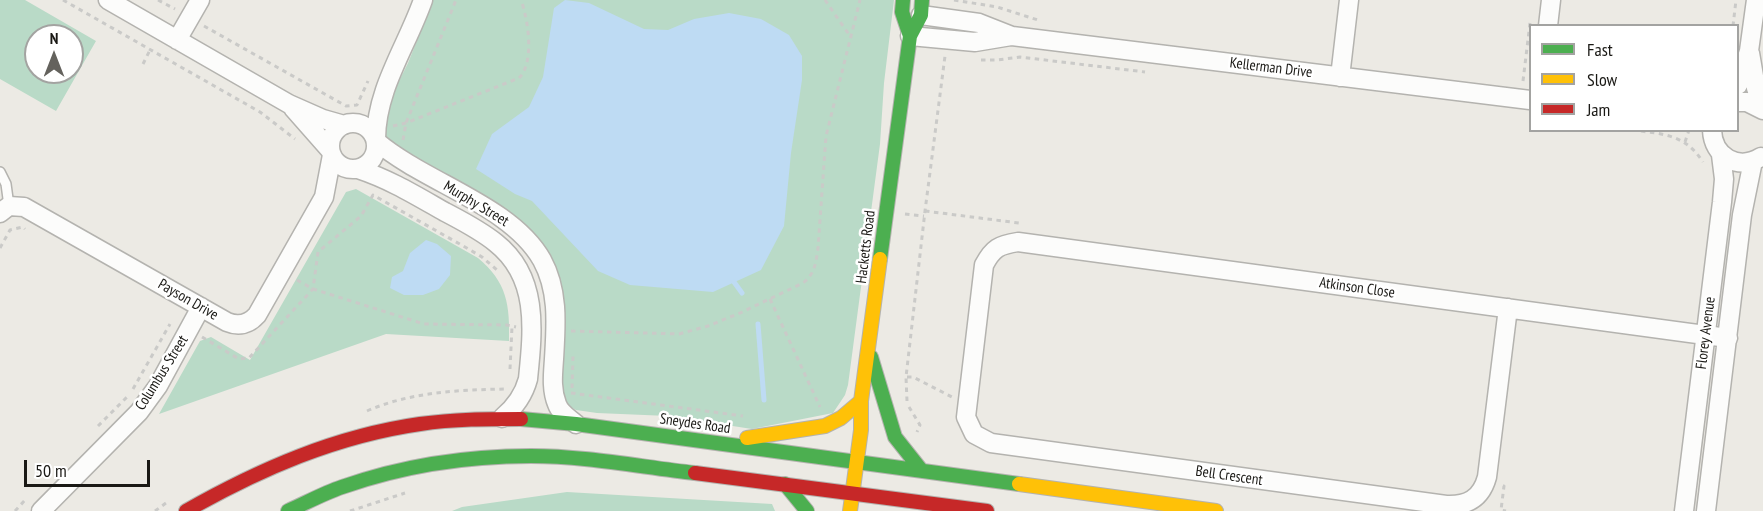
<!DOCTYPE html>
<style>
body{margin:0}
#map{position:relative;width:1763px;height:511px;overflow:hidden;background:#eceae4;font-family:"PT Sans Narrow",sans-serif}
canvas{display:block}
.legend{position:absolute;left:1529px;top:24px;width:210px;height:108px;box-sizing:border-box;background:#fff;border:2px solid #a3a3a1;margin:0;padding:8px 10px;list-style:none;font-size:18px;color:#1a1915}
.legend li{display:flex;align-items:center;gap:12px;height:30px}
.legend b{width:30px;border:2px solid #a3a3a1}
.north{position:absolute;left:24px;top:24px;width:60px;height:60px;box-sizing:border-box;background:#fff;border:2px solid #a3a3a1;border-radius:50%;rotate:0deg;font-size:16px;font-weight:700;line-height:24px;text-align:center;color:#1a1915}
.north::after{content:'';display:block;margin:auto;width:21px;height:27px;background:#64625d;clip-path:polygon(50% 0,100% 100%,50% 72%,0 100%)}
.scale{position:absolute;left:24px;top:460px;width:126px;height:27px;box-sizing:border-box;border:3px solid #1a1915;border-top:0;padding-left:8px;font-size:18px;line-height:21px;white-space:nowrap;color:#1a1915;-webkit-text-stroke:4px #fff;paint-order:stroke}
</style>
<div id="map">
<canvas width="1763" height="511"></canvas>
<ul class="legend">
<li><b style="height:8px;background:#4caf50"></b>Fast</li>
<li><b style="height:8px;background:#ffc107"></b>Slow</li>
<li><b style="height:8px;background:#c62828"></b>Jam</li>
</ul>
<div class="north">N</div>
<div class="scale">50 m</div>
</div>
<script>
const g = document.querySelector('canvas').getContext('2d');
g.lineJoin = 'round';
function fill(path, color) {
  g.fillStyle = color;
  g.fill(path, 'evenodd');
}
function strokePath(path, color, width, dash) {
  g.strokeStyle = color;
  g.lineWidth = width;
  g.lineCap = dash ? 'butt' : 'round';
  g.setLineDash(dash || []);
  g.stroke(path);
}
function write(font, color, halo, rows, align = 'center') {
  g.font = font + ' "PT Sans Narrow",sans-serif';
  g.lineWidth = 5;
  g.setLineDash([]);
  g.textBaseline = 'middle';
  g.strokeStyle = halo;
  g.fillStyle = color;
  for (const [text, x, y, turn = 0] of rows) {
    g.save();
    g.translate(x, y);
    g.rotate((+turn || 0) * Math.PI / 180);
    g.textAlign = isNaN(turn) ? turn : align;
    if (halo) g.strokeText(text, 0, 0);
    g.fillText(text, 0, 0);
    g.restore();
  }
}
const green = new Path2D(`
 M 0,0 L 25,0 L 96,41 L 56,111 L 0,79 ZM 36,36 L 72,36 L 72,72 L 36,72 Z
 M 433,0 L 894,0 L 884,83 L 880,144 L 848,385 L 845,395 L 833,413 L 752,429 L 668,416 L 597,413 L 576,410 L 564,403 L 543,253 L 385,141 L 383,113 L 408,63 Z
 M 356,189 L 478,258 C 507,282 510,305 509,341 L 386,334 L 159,414 L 200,341 L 211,337 L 250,360 L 346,192 Z
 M 567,492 L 772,504 L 775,511 L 452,511 L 462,507 Z`);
const water = new Path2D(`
 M 565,0 L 589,3 L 644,29 L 668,30 L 694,19 L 729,13 L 761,19 L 789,35 L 802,56 L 802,80 L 791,153 L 784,226 L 761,270 L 713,292 L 630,285 L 598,271 L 532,201 L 515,194 L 476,169 L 492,134 L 529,107 L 543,77 L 554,8 Z
 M 426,240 L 437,244 L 451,256 L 450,275 L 439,289 L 423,295 L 404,295 L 390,288 L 392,277 L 403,271 L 410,253 Z`);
const stream = new Path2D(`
 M 734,282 L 742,293
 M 758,324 L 764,400`);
const path = new Path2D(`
 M 63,0 L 260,112 L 295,139
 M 158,0 L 175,9
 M 825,0 L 850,36
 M 954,0 L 997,7 L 1038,20
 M 204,26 L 346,106 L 357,105 L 368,81
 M 1733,26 L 1736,0
 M 981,60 L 997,60 L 1020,57 L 1145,72
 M 143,64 L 150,50
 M 1523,81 L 1530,23
 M 393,126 L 406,123 L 519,78 C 535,62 528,19 521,0
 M 1632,130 C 1663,134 1685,134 1703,162
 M 403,140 L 406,123 L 456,0
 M 1685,142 L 1689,130
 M 925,211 L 1019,223
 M 905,214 L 924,216
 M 0,248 L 10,230 L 23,227 L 25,229
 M 297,280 L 313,289 L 424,324 L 507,325 L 516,327
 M 770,299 L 820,407
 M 571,331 L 679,334 L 708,326 L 740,313 L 803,283 C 815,274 816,262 818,248 L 826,136 L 860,0
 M 202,337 L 239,359 L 249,358 L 313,289 L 318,252 L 361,216 L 373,195 L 465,247 L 482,257 L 497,270
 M 510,369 L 512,327
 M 907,377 L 913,377 L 952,397
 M 572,388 L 573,356
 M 133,389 L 170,324
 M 571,393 L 743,416
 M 907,401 L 906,377 L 925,211 L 945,56
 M 909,407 L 920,425 L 917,432
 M 367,411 C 410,392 458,390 505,389
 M 98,426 L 127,397
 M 1503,486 L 1504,486 L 1501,510 L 1506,511
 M 15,511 L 26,499
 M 155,511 L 166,503
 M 350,511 L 405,493`);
const lane = new Path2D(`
 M 0,172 L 6,184 L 9,206`);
const street = new Path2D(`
 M 108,0 L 289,104 L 323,119 L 344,125
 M 921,15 L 979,23 L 1012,36 L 1530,100
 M 1548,26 L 1551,0
 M 910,36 L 975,42 L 1011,36
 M 177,40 L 200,0
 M 1750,53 L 1756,88 L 1763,109
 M 1340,77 L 1349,0
 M 1738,85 L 1749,51 L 1756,0
 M 1738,102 L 1747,102 L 1763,110
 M 293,108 L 330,150
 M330 146a23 23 0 1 1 46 0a23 23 0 1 1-46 0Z
 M 1712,130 C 1713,157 1738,171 1761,157
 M 376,139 C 376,89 407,46 423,0
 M 376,141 C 425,183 511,205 542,260 C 559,291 556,325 554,359 C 553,374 551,389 557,404 C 560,413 569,418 576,424
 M 358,169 C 391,180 415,195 445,212 C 462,221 480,230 496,243 C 539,277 533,330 528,379 C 524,394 514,408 502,418
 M 0,213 L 9,206 L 24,207 L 227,322 C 239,327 249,324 257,315 L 324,197 L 332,155
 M 1508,308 L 1487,477 C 1481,499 1467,506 1446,505 L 991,443 L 974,434 L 966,417 L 984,265 C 993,248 999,245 1018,242 L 1690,333 L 1728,338
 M 41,511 L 139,412 L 158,386 L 201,307
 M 1684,511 L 1722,202 L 1724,179 L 1721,155
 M 1706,511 L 1742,215 L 1753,161`);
const fast = new Path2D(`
 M 903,0 L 902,12 L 910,36
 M 880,259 L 910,36 L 921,15 L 922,0
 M 871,357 L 895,437 L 922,471
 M 521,419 L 576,424 L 1019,484
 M 785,484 L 807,511
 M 288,511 C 306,503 324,493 342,487 C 402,466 468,456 531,456 C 585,456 641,467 695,473`);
const slow = new Path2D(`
 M 747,438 L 825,426 L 841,418 L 861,401
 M 1019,484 L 1216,511
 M 850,511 L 861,430 L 861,401 L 880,259`);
const jam = new Path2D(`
 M 695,473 L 987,511
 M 186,511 C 260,469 336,436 420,424 C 454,419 488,419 521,419`);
const streetNames = [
 ["Kellerman Drive",1271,68,7],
 ["Murphy Street",476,204,31],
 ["Hacketts Road",866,247,-83],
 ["Atkinson Close",1357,288,8],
 ["Payson Drive",188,300,30],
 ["Florey Avenue",1706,333,-83],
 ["Columbus Street",162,373,-58],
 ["Sneydes Road",695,424,8],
 ["Bell Crescent",1229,476,8]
];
fill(green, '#b9dac7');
fill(water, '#bedbf3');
strokePath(stream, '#bedbf3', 5);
strokePath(lane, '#b4b3af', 12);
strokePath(street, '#b4b3af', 21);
strokePath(fast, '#b4b3af', 16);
strokePath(slow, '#b4b3af', 16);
strokePath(jam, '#b4b3af', 16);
strokePath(path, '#cacac8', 3, [4.5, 4.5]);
strokePath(lane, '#fcfcfb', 9);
strokePath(street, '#fcfcfb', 18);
strokePath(fast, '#4caf50', 14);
strokePath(slow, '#ffc107', 14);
strokePath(jam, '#c62828', 14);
write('15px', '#1a1915', '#fff', streetNames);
</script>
